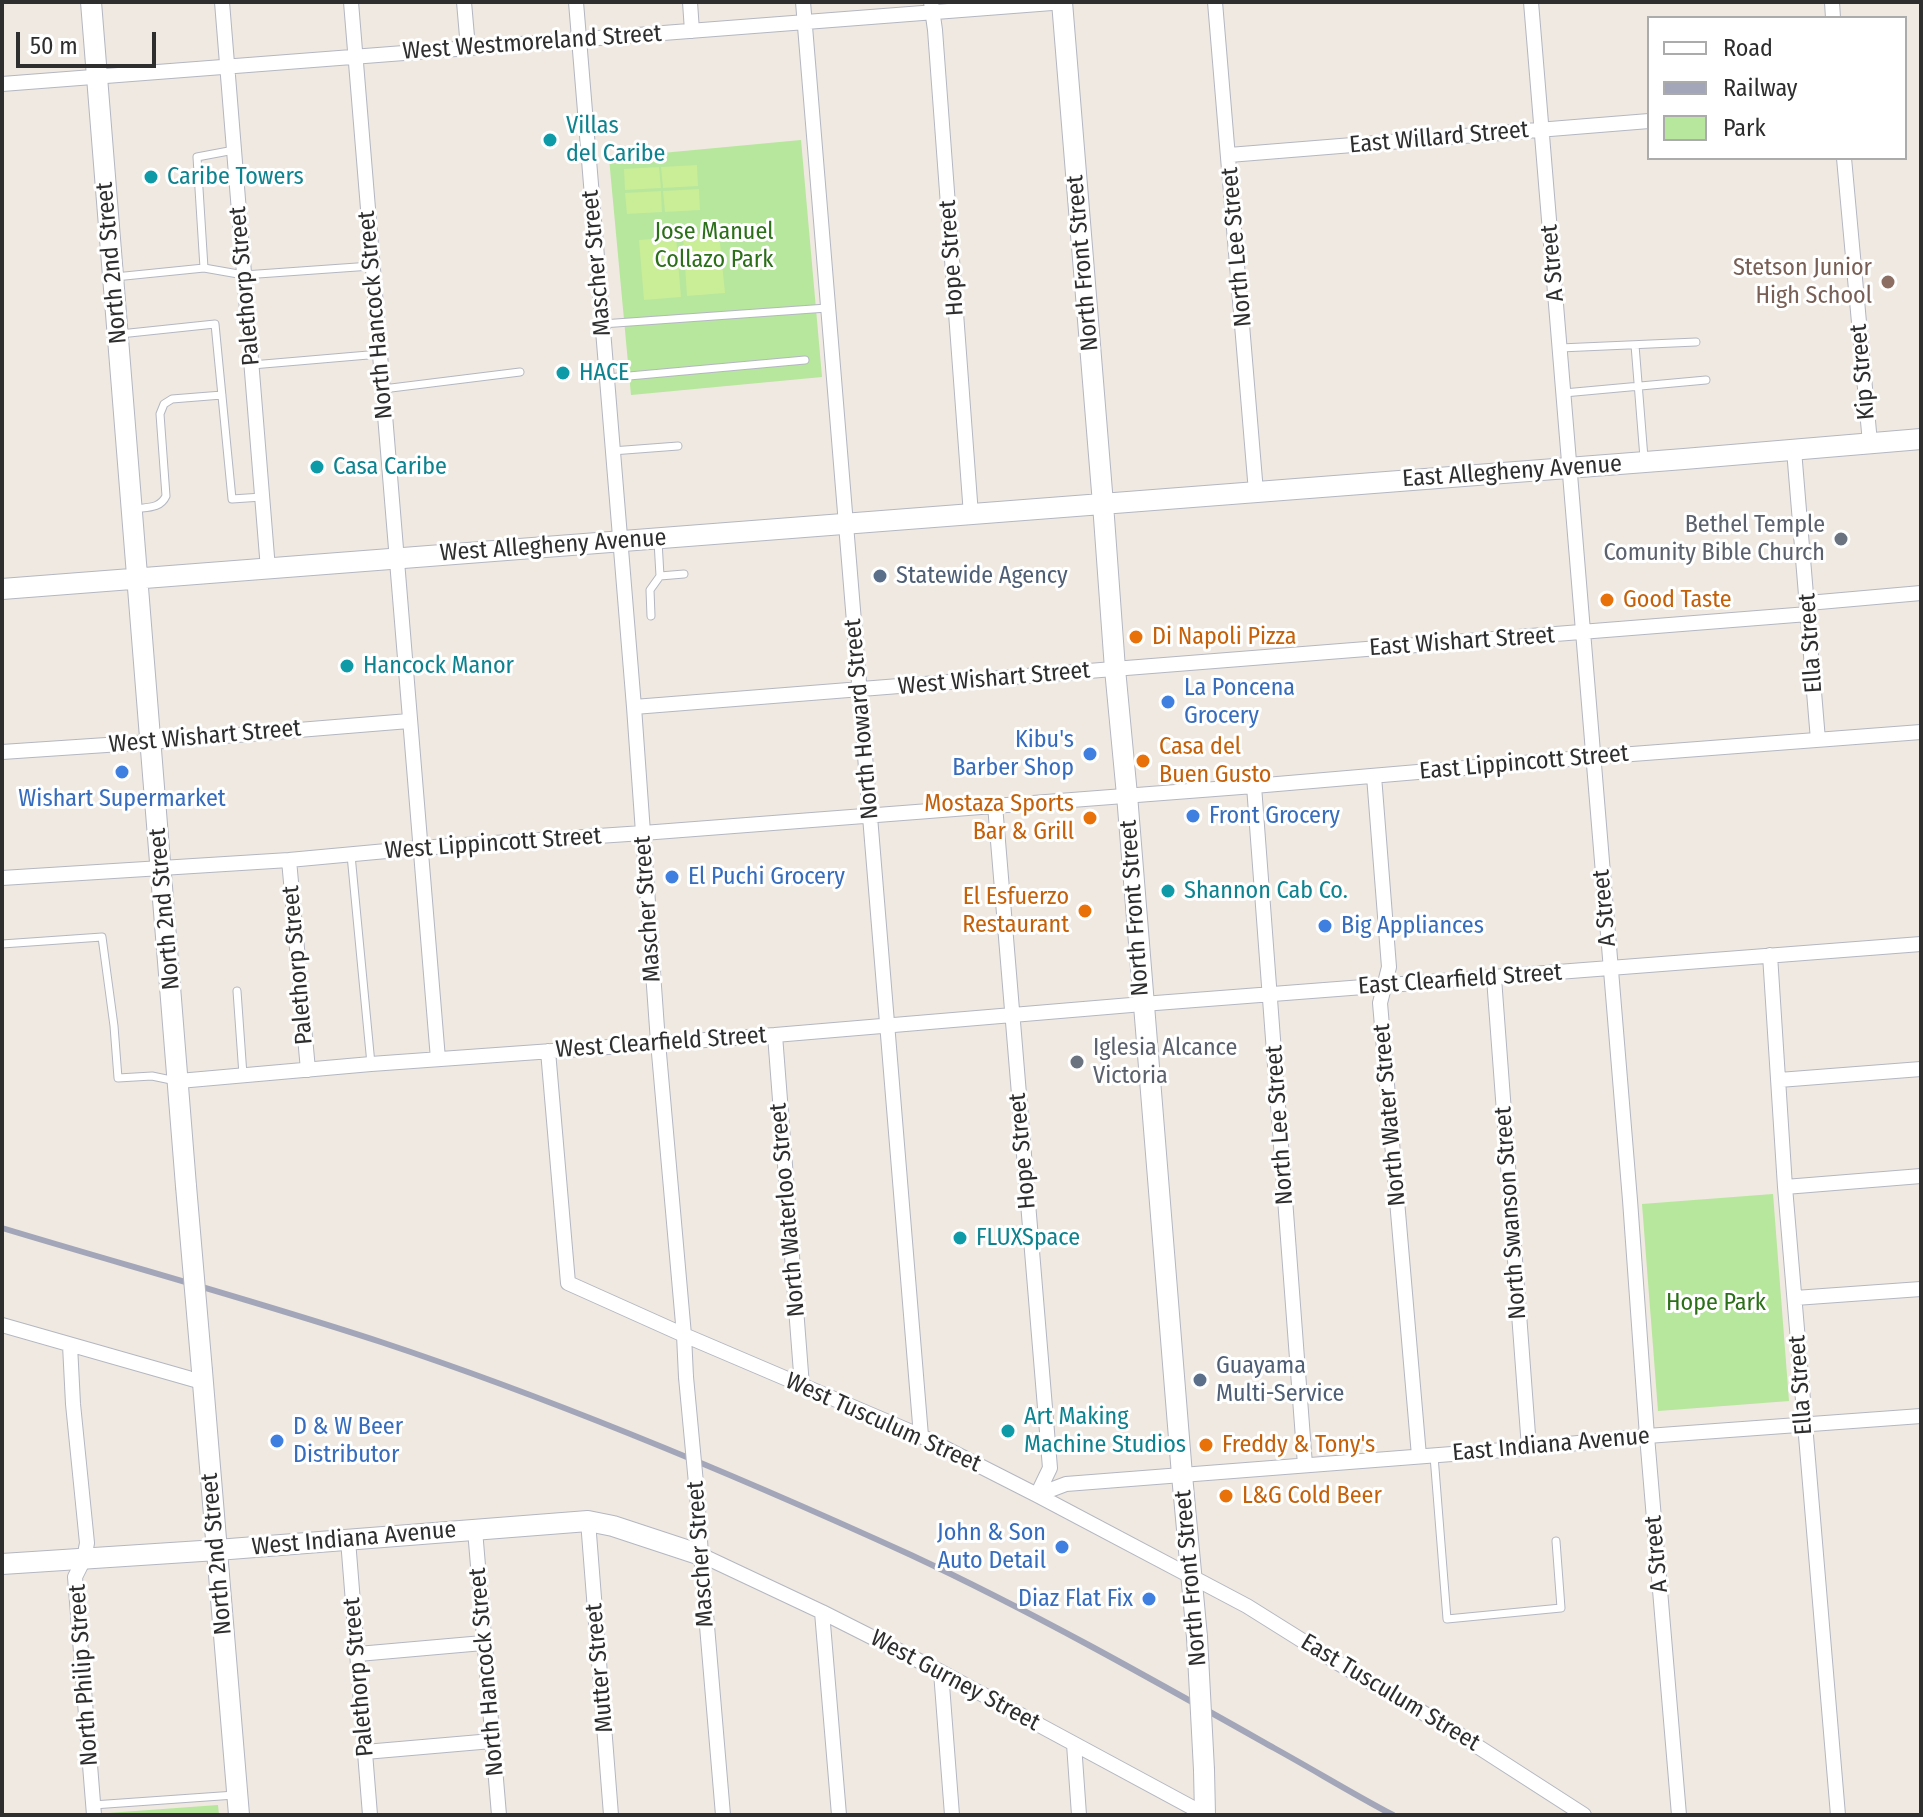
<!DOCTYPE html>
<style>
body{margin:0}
#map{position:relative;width:1923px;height:1817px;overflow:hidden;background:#efe9e1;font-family:"Fira Sans Condensed",sans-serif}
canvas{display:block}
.frame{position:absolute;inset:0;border:4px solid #2e2e2e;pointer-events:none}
.legend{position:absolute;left:1647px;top:16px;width:260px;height:144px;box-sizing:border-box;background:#fff;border:2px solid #ababab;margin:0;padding:10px 14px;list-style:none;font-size:24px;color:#2e2e2e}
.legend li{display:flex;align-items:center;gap:16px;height:40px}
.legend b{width:40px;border:2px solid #ababab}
.scale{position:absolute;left:16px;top:32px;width:140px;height:36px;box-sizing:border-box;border:4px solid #2e2e2e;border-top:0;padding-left:10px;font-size:24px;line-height:28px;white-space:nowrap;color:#2e2e2e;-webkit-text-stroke:6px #fff;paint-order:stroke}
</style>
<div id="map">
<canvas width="1923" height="1817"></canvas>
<div class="frame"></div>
<ul class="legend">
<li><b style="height:10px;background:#fff"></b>Road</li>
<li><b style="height:10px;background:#a3a6b8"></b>Railway</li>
<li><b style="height:22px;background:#b7e69d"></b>Park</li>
</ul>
<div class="scale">50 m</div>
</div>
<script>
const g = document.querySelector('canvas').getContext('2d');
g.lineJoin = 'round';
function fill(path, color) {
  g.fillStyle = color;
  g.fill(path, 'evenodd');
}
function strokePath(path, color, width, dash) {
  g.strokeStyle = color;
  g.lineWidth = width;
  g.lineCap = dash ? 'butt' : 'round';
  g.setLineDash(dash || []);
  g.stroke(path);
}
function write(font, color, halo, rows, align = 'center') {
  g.font = font + ' "Fira Sans Condensed",sans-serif';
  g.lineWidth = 6;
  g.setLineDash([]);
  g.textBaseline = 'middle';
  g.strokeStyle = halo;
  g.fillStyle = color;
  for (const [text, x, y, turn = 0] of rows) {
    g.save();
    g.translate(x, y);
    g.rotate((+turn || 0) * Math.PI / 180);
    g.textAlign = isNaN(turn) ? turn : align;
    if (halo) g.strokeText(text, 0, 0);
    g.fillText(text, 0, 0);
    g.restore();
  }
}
const green = new Path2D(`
 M 801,140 L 822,377 L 631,395 L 609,158 Z
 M 1773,1194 L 1789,1401 L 1658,1411 L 1642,1204 Z
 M 218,1805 L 219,1815 L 108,1815 L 108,1813 Z`);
const pitch = new Path2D(`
 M 697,165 L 698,186 L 663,188 L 661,167 Z
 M 659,167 L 661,188 L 625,190 L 624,169 Z
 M 699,189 L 700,210 L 665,212 L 663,191 Z
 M 661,191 L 662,212 L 627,214 L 625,193 Z
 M 719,232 L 725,293 L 687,296 L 683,235 Z
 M 676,237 L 681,297 L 644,300 L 639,240 Z`);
const lane = new Path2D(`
 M 204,268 L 197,157 L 234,150
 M 115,277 L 204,268 L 244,275 L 371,266
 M 602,324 L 827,308
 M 120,334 L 215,324 L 232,499 L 262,497
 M 1635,345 L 1644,458
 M 1560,348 L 1696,342
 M 252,365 L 380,354
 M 607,378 L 805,360
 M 383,389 L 520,372
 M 1564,393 L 1706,380
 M 612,451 L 678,446
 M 134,509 C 147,507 160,509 166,496 L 160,414 L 164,404 L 172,399 L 222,395
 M 660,576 L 684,574
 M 651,616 L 650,590 L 660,576 L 658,541
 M 351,855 L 371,1064
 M 2,944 L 102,937 L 114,1026 L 118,1078 L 152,1076 L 176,1081
 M 237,991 L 243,1075
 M 1434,1456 L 1447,1619 L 1561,1608 L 1556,1541
 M 93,1805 L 235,1795`);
const street = new Path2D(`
 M 222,2 L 268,569
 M 351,2 L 438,1059
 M 464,2 L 468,48
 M 576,2 L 634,707 L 658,1042 L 684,1335 L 686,1377
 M 690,2 L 692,31
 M 803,2 L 921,1436
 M 931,2 L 935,30 L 971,515
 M 1215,2 L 1256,492
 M 1531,2 L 1630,1200 L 1647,1436 L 1679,1815
 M 1832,2 L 1833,18
 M 2,84 L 1065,2
 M 1229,155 L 1649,121
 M 1844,158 L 1870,443
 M 1794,450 L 1818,740
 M 1808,603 L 1921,593
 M 634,707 L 1808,614
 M 2,752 L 151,742 L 409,721
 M 1374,776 L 1389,967 L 1380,1003 L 1419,1456
 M 1254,786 L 1305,1465
 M 995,805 L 1050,1468 L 1037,1495
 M 289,860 L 308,1070
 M 2,878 L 289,860 L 419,848 L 643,833 L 1254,786 L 1593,757 L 1921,732
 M 1770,955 L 1785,1187 L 1838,1815
 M 1494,978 L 1529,1448
 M 775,1035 L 802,1386
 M 548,1051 L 568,1283 L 684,1335 L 921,1436 L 1037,1495 L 1247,1606 L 1338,1663 L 1449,1728 L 1584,1815
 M 1779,1080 L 1921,1069
 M 179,1081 L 371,1064 L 775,1035 L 1143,1004 L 1921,944
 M 1785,1187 L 1921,1176
 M 1795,1298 L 1921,1289
 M 2,1325 L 202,1382
 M 70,1345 L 73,1404 L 87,1543 L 84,1559 L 75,1577 L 94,1815
 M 697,1494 L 701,1555 L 723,1815
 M 1037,1495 L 1066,1484 L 1529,1448 L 1647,1436 L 1921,1416
 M 588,1521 L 611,1815
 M 475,1530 L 499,1815
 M 348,1540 L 370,1815
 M 701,1555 L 822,1612 L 941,1672 L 1206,1815
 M 822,1612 L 839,1815
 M 358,1654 L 483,1643
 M 941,1672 L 952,1815
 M 1074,1744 L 1079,1815
 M 365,1752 L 492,1741`);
const secondary = new Path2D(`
 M 91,2 L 186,1186
 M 1062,2 L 1103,504 L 1115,669 L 1127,795 L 1182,1475 L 1197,1637
 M 2,589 L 1684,459 L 1921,439
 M 202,1371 L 239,1815
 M 2,1564 L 217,1550 L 588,1521 L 613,1526 L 701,1555
 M 1204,1770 L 1205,1815`);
const rail = new Path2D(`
 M 2,1228 C 128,1266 256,1301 381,1342 C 562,1402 738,1476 911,1555 C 1035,1613 1155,1681 1274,1748 C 1314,1770 1353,1794 1393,1815`);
const streetBridge = new Path2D(`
 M 686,1377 L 697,1494`);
const secondaryBridge = new Path2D(`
 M 186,1186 L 202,1371
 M 1197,1637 L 1204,1770`);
const markers = [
 [550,140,8,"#0f9aa8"],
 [151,177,8,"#0f9aa8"],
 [1888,282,8,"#8d6e63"],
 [563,373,8,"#0f9aa8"],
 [317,467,8,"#0f9aa8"],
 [1841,539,8,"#6b7280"],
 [880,576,8,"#5c6f8a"],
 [1607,600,8,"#e8710a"],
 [1136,637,8,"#e8710a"],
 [347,666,8,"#0f9aa8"],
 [1168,702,8,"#3f7fe0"],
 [1090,754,8,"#3f7fe0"],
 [1143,761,8,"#e8710a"],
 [122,772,8,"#3f7fe0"],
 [1193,816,8,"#3f7fe0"],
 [1090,818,8,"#e8710a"],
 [672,877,8,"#3f7fe0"],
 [1168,891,8,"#0f9aa8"],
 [1085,911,8,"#e8710a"],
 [1325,926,8,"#3f7fe0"],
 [1077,1062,8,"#6b7280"],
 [960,1238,8,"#0f9aa8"],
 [1200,1380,8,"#5c6f8a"],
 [1008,1431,8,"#0f9aa8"],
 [277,1441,8,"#3f7fe0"],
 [1206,1445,8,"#e8710a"],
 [1226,1496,8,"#e8710a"],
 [1062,1547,8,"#3f7fe0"],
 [1149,1599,8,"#3f7fe0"]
];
const streetNames = [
 ["West Westmoreland Street",532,43,-4],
 ["East Willard Street",1439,138,-5],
 ["North Lee Street",1237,247,-95],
 ["Hope Street",952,258,-94],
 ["North 2nd Street",112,263,-95],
 ["Mascher Street",597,263,-95],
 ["North Front Street",1083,263,-95],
 ["A Street",1553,263,-95],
 ["Palethorp Street",245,286,-95],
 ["North Hancock Street",376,315,-95],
 ["Kip Street",1863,372,-95],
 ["East Allegheny Avenue",1512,472,-4],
 ["West Allegheny Avenue",553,546,-4],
 ["East Wishart Street",1462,642,-4],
 ["Ella Street",1811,643,-94],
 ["West Wishart Street",994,679,-5],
 ["North Howard Street",862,719,-95],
 ["West Wishart Street",205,737,-5],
 ["East Lippincott Street",1524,763,-5],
 ["West Lippincott Street",493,844,-4],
 ["North Front Street",1135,908,-94],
 ["A Street",1605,908,-95],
 ["North 2nd Street",165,909,-95],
 ["Mascher Street",648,909,-94],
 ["Palethorp Street",298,965,-95],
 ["East Clearfield Street",1460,980,-4],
 ["West Clearfield Street",661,1043,-4],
 ["North Water Street",1390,1115,-95],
 ["North Lee Street",1280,1125,-94],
 ["Hope Street",1023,1151,-95],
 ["North Waterloo Street",788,1210,-95],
 ["North Swanson Street",1511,1213,-94],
 ["Ella Street",1801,1385,-94],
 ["West Tusculum Street",883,1423,24],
 ["East Indiana Avenue",1551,1445,-5],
 ["West Indiana Avenue",354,1539,-5],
 ["North 2nd Street",217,1554,-95],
 ["Mascher Street",701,1554,-94],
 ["A Street",1657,1554,-95],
 ["North Front Street",1191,1578,-95],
 ["Mutter Street",600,1668,-95],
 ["North Hancock Street",487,1672,-95],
 ["North Philip Street",84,1675,-94],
 ["Palethorp Street",359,1677,-95],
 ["West Gurney Street",955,1681,28],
 ["East Tusculum Street",1390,1693,31]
];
const cultureNames = [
 ["Villas",566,126],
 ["del Caribe",566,154],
 ["Caribe Towers",167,177],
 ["HACE",579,373],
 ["Casa Caribe",333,467],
 ["Hancock Manor",363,666],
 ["Shannon Cab Co.",1184,891],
 ["FLUXSpace",976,1238],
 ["Art Making",1024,1417],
 ["Machine Studios",1024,1445]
];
const parkNames = [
 ["Jose Manuel",714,232],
 ["Collazo Park",714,260],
 ["Hope Park",1716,1303]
];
const educationNames = [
 ["Stetson Junior",1872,268],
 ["High School",1872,296]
];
const worshipNames = [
 ["Bethel Temple",1825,525],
 ["Comunity Bible Church",1825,553],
 ["Iglesia Alcance",1093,1048,"left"],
 ["Victoria",1093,1076,"left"]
];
const serviceNames = [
 ["Statewide Agency",896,576],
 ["Guayama",1216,1366],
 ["Multi-Service",1216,1394]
];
const foodNames = [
 ["Good Taste",1623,600],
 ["Di Napoli Pizza",1152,637],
 ["Casa del",1159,747],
 ["Buen Gusto",1159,775],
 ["Mostaza Sports",1074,804,"right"],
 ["Bar & Grill",1074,832,"right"],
 ["El Esfuerzo",1069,897,"right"],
 ["Restaurant",1069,925,"right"],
 ["Freddy & Tony's",1222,1445],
 ["L&G Cold Beer",1242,1496]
];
const shopNames = [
 ["La Poncena",1184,688],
 ["Grocery",1184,716],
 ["Kibu's",1074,740,"right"],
 ["Barber Shop",1074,768,"right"],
 ["Wishart Supermarket",122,799,"center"],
 ["Front Grocery",1209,816],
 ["El Puchi Grocery",688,877],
 ["Big Appliances",1341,926],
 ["D & W Beer",293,1427],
 ["Distributor",293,1455],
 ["John & Son",1046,1533,"right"],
 ["Auto Detail",1046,1561,"right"],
 ["Diaz Flat Fix",1133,1599,"right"]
];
fill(green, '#b7e69d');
fill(pitch, '#caed98');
strokePath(lane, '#b4b7c1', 9);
strokePath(street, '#b4b7c1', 16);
strokePath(secondary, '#b4b7c1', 22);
strokePath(lane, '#fff', 7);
strokePath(street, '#fff', 14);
strokePath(secondary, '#fff', 20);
strokePath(rail, '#a3a6b8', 6);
strokePath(streetBridge, '#b4b7c1', 16, []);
strokePath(secondaryBridge, '#b4b7c1', 22, []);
strokePath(streetBridge, '#fff', 14);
strokePath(secondaryBridge, '#fff', 20);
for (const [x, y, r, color] of markers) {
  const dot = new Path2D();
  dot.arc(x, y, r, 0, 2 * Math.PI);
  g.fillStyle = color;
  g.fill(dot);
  strokePath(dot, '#fff', 3);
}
write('24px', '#2e2e2e', '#fff', streetNames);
write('24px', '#0d838f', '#fff', cultureNames, 'left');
write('24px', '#2c6f19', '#fff', parkNames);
write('24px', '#785e54', '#fff', educationNames, 'right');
write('24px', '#5b616d', '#fff', worshipNames, 'right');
write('24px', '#4e5e75', '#fff', serviceNames, 'left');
write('24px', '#c56008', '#fff', foodNames, 'left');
write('24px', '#366cbe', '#fff', shopNames, 'left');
</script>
